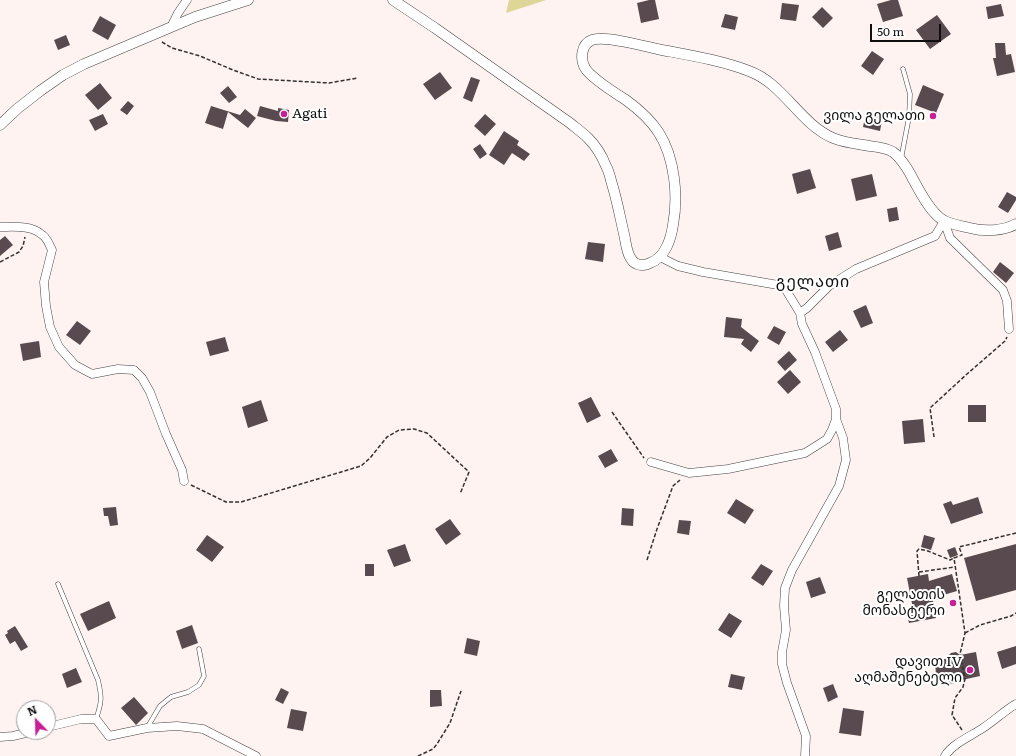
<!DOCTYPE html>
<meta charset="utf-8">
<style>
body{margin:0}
#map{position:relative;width:1016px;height:756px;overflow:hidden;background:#fff3f1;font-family:Literata,serif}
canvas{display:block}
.north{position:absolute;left:16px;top:700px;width:40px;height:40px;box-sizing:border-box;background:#fff;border:1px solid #9f9f9f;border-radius:50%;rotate:337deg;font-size:11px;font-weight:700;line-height:16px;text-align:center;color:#0f0f0f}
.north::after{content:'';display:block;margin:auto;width:14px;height:18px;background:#c62094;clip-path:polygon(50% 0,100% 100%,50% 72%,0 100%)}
.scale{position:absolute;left:870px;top:24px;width:71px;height:18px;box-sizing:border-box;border:2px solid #0f0f0f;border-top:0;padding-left:5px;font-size:12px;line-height:14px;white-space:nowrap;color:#0f0f0f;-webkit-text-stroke:3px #fff;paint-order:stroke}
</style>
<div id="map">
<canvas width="1016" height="756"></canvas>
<div class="north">N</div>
<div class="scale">50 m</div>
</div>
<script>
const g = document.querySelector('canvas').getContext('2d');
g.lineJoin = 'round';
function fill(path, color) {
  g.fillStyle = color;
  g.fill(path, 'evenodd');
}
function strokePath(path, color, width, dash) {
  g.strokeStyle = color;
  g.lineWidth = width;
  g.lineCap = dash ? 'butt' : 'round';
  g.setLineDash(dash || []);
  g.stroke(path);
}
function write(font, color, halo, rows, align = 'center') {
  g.font = font + ' Literata,"Noto Sans Georgian",serif';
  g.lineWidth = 4;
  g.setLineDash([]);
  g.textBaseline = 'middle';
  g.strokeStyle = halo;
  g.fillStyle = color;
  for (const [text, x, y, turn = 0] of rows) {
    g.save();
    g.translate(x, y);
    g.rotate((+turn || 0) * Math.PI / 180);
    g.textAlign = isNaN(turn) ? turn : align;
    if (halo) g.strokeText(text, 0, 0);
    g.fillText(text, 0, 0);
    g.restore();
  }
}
const forest = new Path2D(`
 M 509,0 L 546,0 L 506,13 Z`);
const building = new Path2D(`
 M 649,0 L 655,0 L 659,19 L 641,23 L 637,3 Z
 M 891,0 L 898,0 L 903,16 L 883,22 L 877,4 Z
 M 782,3 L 799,5 L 796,21 L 780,19 Z
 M 1001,4 L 1004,16 L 988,19 L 986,7 Z
 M 822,7 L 833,18 L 823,28 L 812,17 Z
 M 725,14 L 738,17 L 735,30 L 721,27 Z
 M 937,15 L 951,34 L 930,49 L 916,30 Z
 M 100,16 L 116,25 L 108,40 L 92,31 Z
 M 66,35 L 70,45 L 58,50 L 54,40 Z
 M 995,43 L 1005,43 L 1006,55 L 1011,54 L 1015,72 L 997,76 L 993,58 L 996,58 Z
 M 872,51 L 884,59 L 873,75 L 861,66 Z
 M 440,72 L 452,88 L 435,100 L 423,84 Z
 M 471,77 L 480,80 L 472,102 L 463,98 Z
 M 100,83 L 112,98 L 98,110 L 85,95 Z
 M 923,85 L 944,94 L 936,113 L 915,105 Z
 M 228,86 L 237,97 L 229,103 L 220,93 Z
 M 128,101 L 134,106 L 127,115 L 120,110 Z
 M 211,106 L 240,115 L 245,109 L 256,118 L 248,128 L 228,112 L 223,129 L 205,123 Z
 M 260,106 L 278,111 L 278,108 L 289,110 L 288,122 L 276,121 L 257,116 Z
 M 866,112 L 883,115 L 880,131 L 863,127 Z
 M 103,114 L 108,124 L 95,131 L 89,120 Z
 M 485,114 L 496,124 L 485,136 L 474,126 Z
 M 504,131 L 519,141 L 517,145 L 530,154 L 524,161 L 512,153 L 504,165 L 489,155 Z
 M 480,144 L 487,154 L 480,159 L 473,149 Z
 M 810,169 L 816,188 L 797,194 L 792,174 Z
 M 872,174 L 877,196 L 856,201 L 851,179 Z
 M 1007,192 L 1016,197 L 1016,200 L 1008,213 L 998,207 Z
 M 897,207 L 899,220 L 889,222 L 887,209 Z
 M 838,232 L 842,247 L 829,251 L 825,236 Z
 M 5,236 L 13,245 L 0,256 L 0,240 Z
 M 588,242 L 605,244 L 603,262 L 585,259 Z
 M 1000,262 L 1014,273 L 1006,283 L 993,272 Z
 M 866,305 L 873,323 L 861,328 L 853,311 Z
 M 726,317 L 742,319 L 741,327 L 759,341 L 751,352 L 741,344 L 744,339 L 724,337 Z
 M 77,321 L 91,331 L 80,345 L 66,335 Z
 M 774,326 L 786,332 L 779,345 L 767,338 Z
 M 840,330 L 848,340 L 833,352 L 825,342 Z
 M 225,337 L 229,351 L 210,356 L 206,342 Z
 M 39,341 L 41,357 L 23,361 L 20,344 Z
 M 789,351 L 797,360 L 785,371 L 777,362 Z
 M 790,370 L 801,382 L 788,394 L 777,382 Z
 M 591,397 L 601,416 L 587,423 L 578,403 Z
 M 261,400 L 268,421 L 248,428 L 242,407 Z
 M 968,405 L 986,405 L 986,422 L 968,422 Z
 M 923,419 L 925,442 L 904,444 L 902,421 Z
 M 611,449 L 618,461 L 605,468 L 598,456 Z
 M 978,497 L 983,513 L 951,524 L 943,504 L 951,501 L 953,505 Z
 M 736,499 L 754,510 L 745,524 L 727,513 Z
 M 116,507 L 118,525 L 110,526 L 108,516 L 104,516 L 103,508 Z
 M 622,508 L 634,509 L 633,526 L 621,525 Z
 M 450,519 L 461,534 L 446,545 L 435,529 Z
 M 679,520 L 691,521 L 689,535 L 677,533 Z
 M 207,535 L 224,547 L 212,562 L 196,550 Z
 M 924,535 L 935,538 L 931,550 L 921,547 Z
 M 405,544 L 411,561 L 394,567 L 387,550 Z
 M 1016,544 L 1016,590 L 976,601 L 964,558 Z
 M 955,547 L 958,555 L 950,558 L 947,550 Z
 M 365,564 L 374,564 L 374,576 L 365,576 Z
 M 761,564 L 773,571 L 763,586 L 751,578 Z
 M 928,574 L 929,581 L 952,574 L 957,591 L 940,596 L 940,599 L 933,600 L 936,618 L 909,623 L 906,611 L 913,609 L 907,578 Z
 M 820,577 L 826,593 L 811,598 L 806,582 Z
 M 109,601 L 116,618 L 88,631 L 80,614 Z
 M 729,613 L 742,621 L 731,638 L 718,630 Z
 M 192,625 L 198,643 L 182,649 L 176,631 Z
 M 15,626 L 28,647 L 21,651 L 15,641 L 10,644 L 5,635 L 8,633 L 7,631 Z
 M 467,638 L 480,641 L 477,656 L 464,653 Z
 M 1016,646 L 1016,664 L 1002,669 L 997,652 Z
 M 956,652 L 960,655 L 976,652 L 980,676 L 962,680 L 962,682 L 949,684 L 948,674 L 936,675 L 935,661 L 945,659 L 951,653 Z
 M 76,668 L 82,682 L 67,688 L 62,674 Z
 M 731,674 L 745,677 L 742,690 L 728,687 Z
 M 833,684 L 838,697 L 828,702 L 823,688 Z
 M 281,688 L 289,692 L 283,704 L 275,700 Z
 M 430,690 L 441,690 L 442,706 L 430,707 Z
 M 134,697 L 148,713 L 136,725 L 121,708 Z
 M 843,708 L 864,711 L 861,736 L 839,733 Z
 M 291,709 L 307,712 L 303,731 L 287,728 Z`);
const path = new Path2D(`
 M 162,42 L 172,48 L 200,56 L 233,70 L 258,79 L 329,83 L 358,78
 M 0,262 L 19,252 L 23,246 L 25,237
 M 612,412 L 644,458
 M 934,437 L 930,408 L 967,374 L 1005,341 L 1007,337
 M 191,485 L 226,502 L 241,502 L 361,466 L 370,458 L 387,437 L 399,430 L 414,429 L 427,433 L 469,472 L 460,494
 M 647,560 L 657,529 L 673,486 L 680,480
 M 919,572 L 955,567
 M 919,576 L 917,551 L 919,549 L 928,551 L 950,560 L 954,558
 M 965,633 L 980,625 L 1011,616 L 1016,613
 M 962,730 L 952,715 L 955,698 L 963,687 L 965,679 L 960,654 L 965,633 L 954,558 L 962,555 L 959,547 L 1016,533
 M 418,756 L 433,749 L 437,744 L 450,723 L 461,691`);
const service = new Path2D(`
 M 901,159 L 909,117 L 910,94 L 903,69
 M 58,584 L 98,680 C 102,697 102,702 96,719
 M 147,728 L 160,706 L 171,697 L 188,692 L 199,685 L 204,676 L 199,649`);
const minor = new Path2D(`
 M 171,27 L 178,13 L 187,0
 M 944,221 L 950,238 L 1003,290 L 1007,301 L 1009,329
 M 0,227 C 13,227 31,225 41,234 C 47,237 49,244 52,250 L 44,282 L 46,306 L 50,327 L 59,347 L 75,365 L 92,374 L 118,369 L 134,370 L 142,378 L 150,392 L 166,434 L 182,470 L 184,481
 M 800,313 L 807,308 L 829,286 L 856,269 L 935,236 L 944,221
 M 651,462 L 689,473 L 728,469 L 805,453 L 827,439 L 832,430 L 836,419 L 836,409 L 815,352 L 802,324 L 800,313 L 786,290 L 778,285 L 703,272 L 678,266 L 660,257
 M 48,727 L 81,719 L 96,719 L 109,736 L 147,728 L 177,726 L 203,729 L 256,756
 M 0,737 L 13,736 L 30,732
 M 805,756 L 806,736 L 787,683 L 782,664 L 782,652 L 786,630 L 784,606 L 785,588 L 792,570 L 839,486 L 846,460 L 843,438 L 836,419
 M 945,756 C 952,744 971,736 983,728 C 994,721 1004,711 1016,704`);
const tertiary = new Path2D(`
 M 393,0 L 435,28 L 570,123 C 576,128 583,133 588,138 C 596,146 602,156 606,166 C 609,171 610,177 612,184 C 617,200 620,217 624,234 C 626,242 626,250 630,257 C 631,259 634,263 637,264 C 640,266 646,265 650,263 C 665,258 671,239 673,225 C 676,209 676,193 674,178 C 669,141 655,121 626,100 C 615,93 591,78 585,68 C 580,59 581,44 592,40 C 604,35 644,46 657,49 C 688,55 720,60 749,71 C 783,83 800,124 833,138 C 845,143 858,144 870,146 C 878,147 887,148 893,152 C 900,157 904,164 908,170 C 916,184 929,212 943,220 C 949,224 962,226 970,228 C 984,232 1003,231 1016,224
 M 0,125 L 17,109 L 40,91 L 63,75 L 84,64 L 195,17 L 248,0`);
const markers = [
 [284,114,4,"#c62094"],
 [933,116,4,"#c62094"],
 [953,603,4,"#c62094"],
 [970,670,4,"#c62094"]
];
const poiNames = [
 ["Agati",292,114,"left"],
 ["ვილა გელათი",925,116],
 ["გელათის",945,595],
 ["მონასტერი",945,611],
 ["დავით IV",962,662],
 ["აღმაშენებელი",962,678]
];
const quarterNames = [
 ["გელათი",813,282]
];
fill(forest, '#ddd696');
fill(building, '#584a4e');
strokePath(service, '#424242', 5);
strokePath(minor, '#424242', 9);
strokePath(tertiary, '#424242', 11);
strokePath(path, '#313131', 1.5, [4, 2]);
strokePath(service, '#fff', 4);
strokePath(minor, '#fff', 8);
strokePath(tertiary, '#fff', 10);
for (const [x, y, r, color] of markers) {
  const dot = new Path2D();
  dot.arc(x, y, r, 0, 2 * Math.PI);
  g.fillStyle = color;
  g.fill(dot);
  strokePath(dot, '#fff', 1.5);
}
write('14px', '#0f0f0f', '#fff', poiNames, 'right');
g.letterSpacing = '1px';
write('16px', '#0f0f0f', '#fff', quarterNames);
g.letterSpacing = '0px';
</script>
